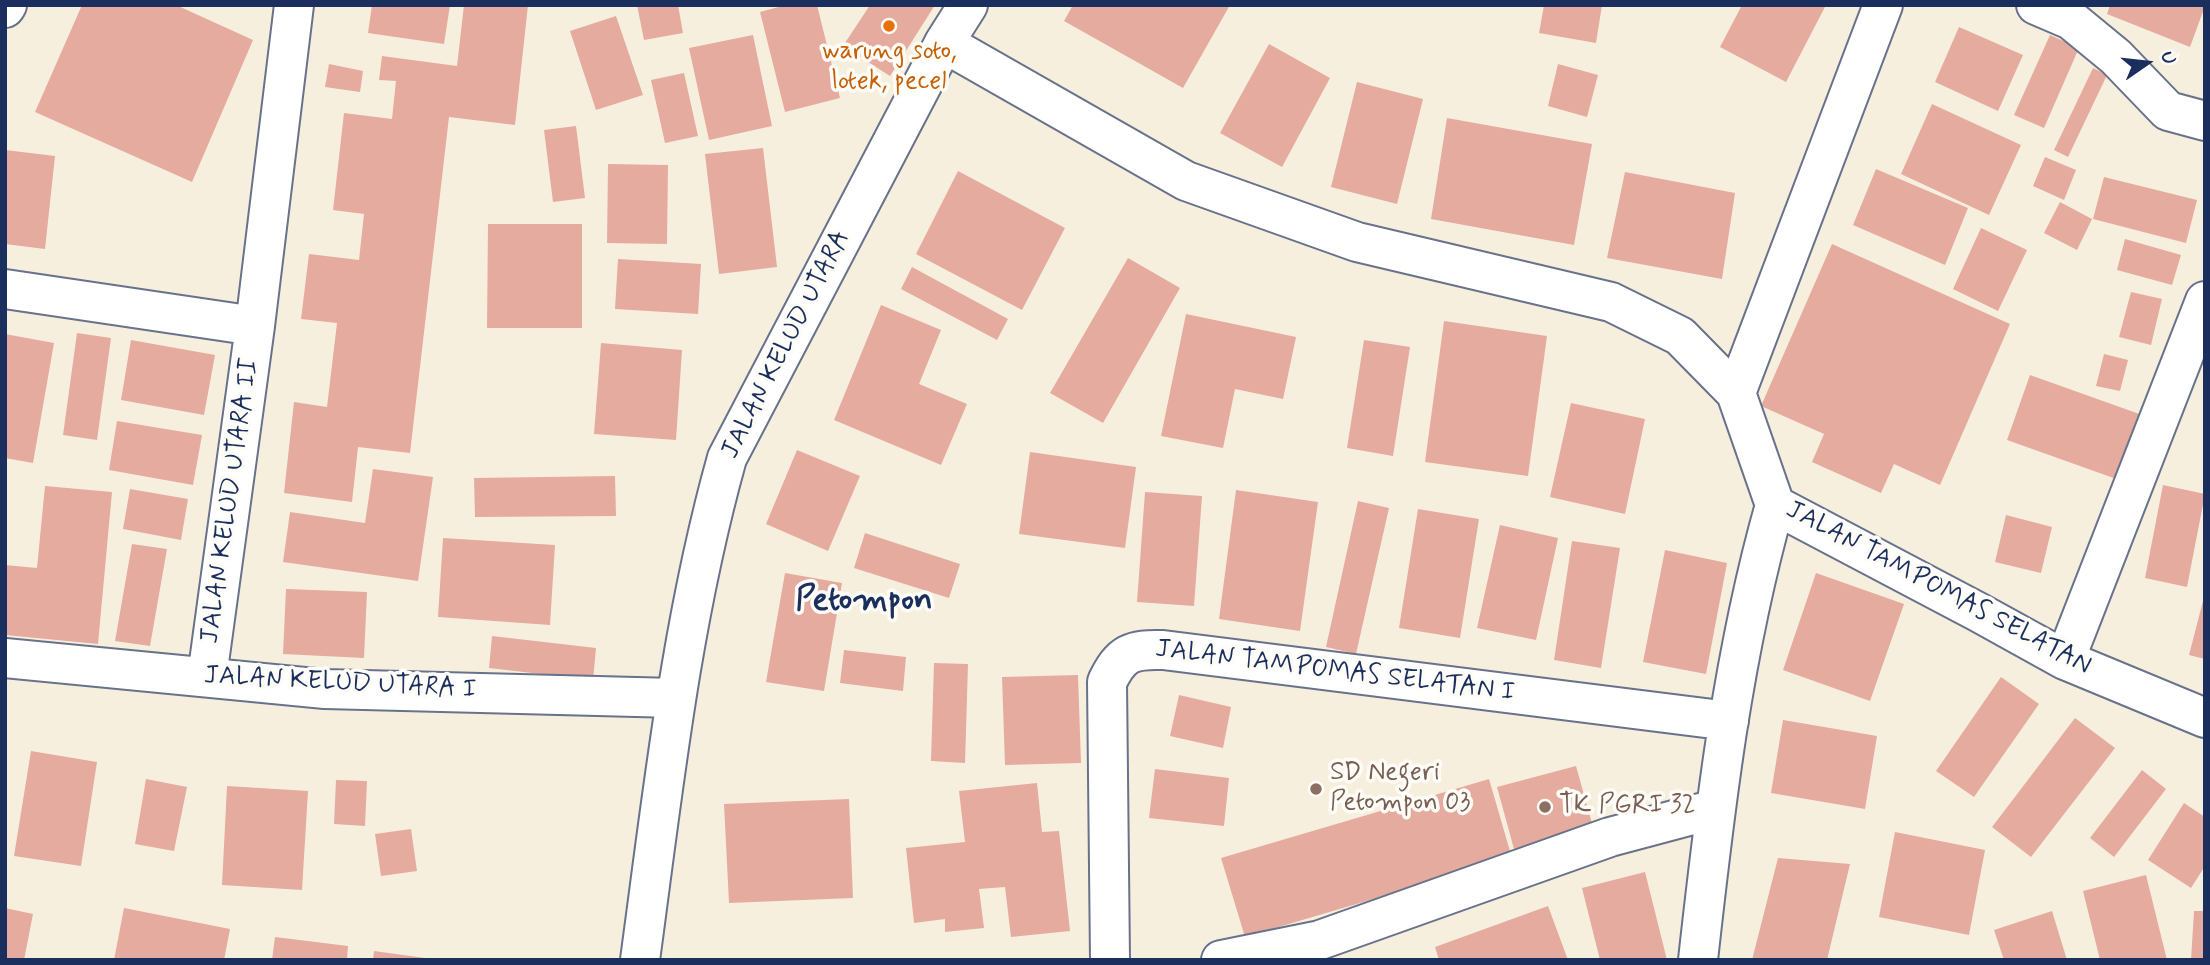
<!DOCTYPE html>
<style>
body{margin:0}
#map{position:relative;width:2210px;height:965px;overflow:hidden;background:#f7efde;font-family:Mynerve,sans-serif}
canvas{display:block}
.frame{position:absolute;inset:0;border:7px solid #1b2f5e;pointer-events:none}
.north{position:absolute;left:2112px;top:28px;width:70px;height:70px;-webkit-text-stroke:5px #fdfcf7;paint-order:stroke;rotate:76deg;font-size:19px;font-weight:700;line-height:28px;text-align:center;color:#1b2f5e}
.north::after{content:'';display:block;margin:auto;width:24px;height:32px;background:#1b2f5e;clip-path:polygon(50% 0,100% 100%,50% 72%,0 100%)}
</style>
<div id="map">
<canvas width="2210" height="965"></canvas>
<div class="frame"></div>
<div class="north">U</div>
</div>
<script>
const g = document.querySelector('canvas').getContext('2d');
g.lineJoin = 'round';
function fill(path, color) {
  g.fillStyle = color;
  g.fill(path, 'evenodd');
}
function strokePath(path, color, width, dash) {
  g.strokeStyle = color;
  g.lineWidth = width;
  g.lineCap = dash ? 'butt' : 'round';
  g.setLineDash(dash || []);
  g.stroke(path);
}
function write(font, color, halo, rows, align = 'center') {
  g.font = font + ' Mynerve,sans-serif';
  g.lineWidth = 7;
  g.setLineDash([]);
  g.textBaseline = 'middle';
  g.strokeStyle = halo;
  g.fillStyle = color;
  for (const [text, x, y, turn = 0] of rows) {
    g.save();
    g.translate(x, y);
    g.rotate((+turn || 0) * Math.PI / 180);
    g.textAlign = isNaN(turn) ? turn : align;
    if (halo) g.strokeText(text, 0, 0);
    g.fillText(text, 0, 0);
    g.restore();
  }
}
const building = new Path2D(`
 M 82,5 L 176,5 L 253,40 L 192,182 L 35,112 Z
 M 372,5 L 450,5 L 444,44 L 368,33 Z
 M 464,5 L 528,5 L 515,125 L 449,117 L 410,453 L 358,447 L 352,502 L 284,493 L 294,402 L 327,407 L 337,323 L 301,319 L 309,254 L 359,260 L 364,214 L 333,210 L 344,113 L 392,119 L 396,81 L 379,80 L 382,56 L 457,66 Z
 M 637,5 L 678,5 L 683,33 L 644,40 Z
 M 786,5 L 817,5 L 840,98 L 785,112 L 760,12 Z
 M 870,5 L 935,5 L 890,76 L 843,46 Z
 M 1073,5 L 1230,5 L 1183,88 L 1064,21 Z
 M 1544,5 L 1602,5 L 1596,43 L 1539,33 Z
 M 1742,5 L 1826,5 L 1786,82 L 1720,47 Z
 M 2110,5 L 2205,5 L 2205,6 L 2190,47 L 2107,14 Z
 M 616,16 L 643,95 L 596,110 L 570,31 Z
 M 1959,27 L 2023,55 L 1998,111 L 1935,82 Z
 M 753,35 L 772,126 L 709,140 L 689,48 Z
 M 2050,35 L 2079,48 L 2044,128 L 2014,115 Z
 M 1269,44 L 1330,78 L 1282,167 L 1220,133 Z
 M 329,64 L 363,71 L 360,92 L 325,87 Z
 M 1558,64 L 1598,75 L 1587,117 L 1548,106 Z
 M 2093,68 L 2107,75 L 2068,157 L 2054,150 Z
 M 684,73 L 698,136 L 665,143 L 651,80 Z
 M 1357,82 L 1423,99 L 1397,204 L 1331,187 Z
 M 1932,104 L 2021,145 L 1989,215 L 1901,174 Z
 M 1447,118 L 1592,144 L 1574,245 L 1431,219 Z
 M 576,126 L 585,198 L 553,202 L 544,130 Z
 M 763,148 L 777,267 L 719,274 L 705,154 Z
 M 5,150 L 55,156 L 45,249 L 5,244 Z
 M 2045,157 L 2076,170 L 2064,200 L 2033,186 Z
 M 608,164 L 668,165 L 667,244 L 607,243 Z
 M 1876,169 L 1968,208 L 1945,265 L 1853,225 Z
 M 958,171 L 1065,228 L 1022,310 L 916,254 Z
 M 1625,172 L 1735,193 L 1722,279 L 1607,258 Z
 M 2104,177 L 2197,200 L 2186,243 L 2093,219 Z
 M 2060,202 L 2092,219 L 2077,250 L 2044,233 Z
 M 488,224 L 582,224 L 582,328 L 487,328 Z
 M 1981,228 L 2027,250 L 1998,311 L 1953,289 Z
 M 2125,239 L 2181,255 L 2172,285 L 2117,270 Z
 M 1832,244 L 2010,324 L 1940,485 L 1894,464 L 1881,493 L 1812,462 L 1824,434 L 1761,406 Z
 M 1128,258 L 1180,288 L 1103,423 L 1050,393 Z
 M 618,259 L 701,264 L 698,314 L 615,309 Z
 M 912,267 L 1008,319 L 997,340 L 901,289 Z
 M 2131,292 L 2162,299 L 2151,345 L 2119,337 Z
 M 881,305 L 941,330 L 919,384 L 967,404 L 941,465 L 834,420 Z
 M 1186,314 L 1296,337 L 1283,399 L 1235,389 L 1223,448 L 1161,436 Z
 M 1444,321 L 1547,336 L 1528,476 L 1425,462 Z
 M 77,333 L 111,338 L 97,440 L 63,435 Z
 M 5,334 L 54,343 L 33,463 L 5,458 Z
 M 131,340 L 215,355 L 204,415 L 121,400 Z
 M 1364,340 L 1410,347 L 1393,456 L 1347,448 Z
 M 601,343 L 682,350 L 676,440 L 594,434 Z
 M 2104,354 L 2128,360 L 2120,391 L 2096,386 Z
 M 2030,375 L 2145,416 L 2122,481 L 2007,440 Z
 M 1571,403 L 1645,419 L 1625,514 L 1550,497 Z
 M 117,421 L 202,435 L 193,485 L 109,470 Z
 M 797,450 L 860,476 L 828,551 L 766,524 Z
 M 1030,452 L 1136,467 L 1125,548 L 1019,534 Z
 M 373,469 L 433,477 L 418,581 L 283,562 L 290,512 L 365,523 Z
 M 615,476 L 616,516 L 475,517 L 474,478 Z
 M 2163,485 L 2205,494 L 2187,587 L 2145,578 Z
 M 45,486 L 112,492 L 98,644 L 5,635 L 5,565 L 37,568 Z
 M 130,489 L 188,499 L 181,540 L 123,529 Z
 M 1236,490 L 1318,502 L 1300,631 L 1219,619 Z
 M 1145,492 L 1202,496 L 1194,606 L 1137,602 Z
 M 1358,501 L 1389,508 L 1356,654 L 1326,647 Z
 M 1418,509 L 1479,519 L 1460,638 L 1399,628 Z
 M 2006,515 L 2052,527 L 2041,573 L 1995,562 Z
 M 1500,525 L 1558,538 L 1536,640 L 1477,628 Z
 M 865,533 L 960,564 L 949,598 L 854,568 Z
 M 443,538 L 555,545 L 550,625 L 438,617 Z
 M 1572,541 L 1620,548 L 1601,668 L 1554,660 Z
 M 132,544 L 167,549 L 150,646 L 115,641 Z
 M 1665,550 L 1727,563 L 1706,674 L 1643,662 Z
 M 785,573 L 842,583 L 824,691 L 766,682 Z
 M 1816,573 L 1904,604 L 1870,701 L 1783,670 Z
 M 286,589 L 367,592 L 364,658 L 283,654 Z
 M 2204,597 L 2205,597 L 2205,659 L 2189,655 Z
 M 492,636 L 596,648 L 593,680 L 489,668 Z
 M 844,650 L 906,657 L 903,691 L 840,683 Z
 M 934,663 L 968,664 L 965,763 L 931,761 Z
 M 1078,675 L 1081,763 L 1005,765 L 1002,677 Z
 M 2001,677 L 2039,704 L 1974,797 L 1936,771 Z
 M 1179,695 L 1231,707 L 1223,748 L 1170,736 Z
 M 2075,718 L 2115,748 L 2031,857 L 1992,827 Z
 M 1783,720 L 1877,736 L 1865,809 L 1771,793 Z
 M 31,751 L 97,762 L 81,866 L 14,856 Z
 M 1576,766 L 1593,827 L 1514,849 L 1497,787 Z
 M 1155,769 L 1229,778 L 1224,826 L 1149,818 Z
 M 2142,770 L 2166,789 L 2114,857 L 2090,838 Z
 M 146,779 L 187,787 L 174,851 L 135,844 Z
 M 1489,779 L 1512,858 L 1245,937 L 1221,858 Z
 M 336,780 L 367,781 L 365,826 L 334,824 Z
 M 1037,783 L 1042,832 L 1059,831 L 1070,931 L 1011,937 L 1005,887 L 979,889 L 984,928 L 945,932 L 945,919 L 914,923 L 906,848 L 965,842 L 959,791 Z
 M 227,786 L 308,791 L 302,890 L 222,885 Z
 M 849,799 L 853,898 L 729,903 L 724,804 Z
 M 2184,803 L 2205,817 L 2205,866 L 2191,888 L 2148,860 Z
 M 411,829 L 417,871 L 381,876 L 375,834 Z
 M 1895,832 L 1985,850 L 1969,935 L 1879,917 Z
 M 1778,858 L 1850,864 L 1827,960 L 1752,960 Z
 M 1645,872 L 1667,960 L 1600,960 L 1582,888 Z
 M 2146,875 L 2167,960 L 2100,960 L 2083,891 Z
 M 1548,906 L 1568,960 L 1439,960 L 1435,947 Z
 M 5,908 L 33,914 L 24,960 L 5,960 Z
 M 124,908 L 230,929 L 224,960 L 114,960 Z
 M 2052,911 L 2067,960 L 2004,960 L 1994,930 Z
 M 2194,911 L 2205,911 L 2205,960 L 2191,960 Z
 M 275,937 L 348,946 L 347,960 L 272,960 Z
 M 374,951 L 425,958 L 425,960 L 373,960 Z`);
const minor = new Path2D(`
 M 2036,5 L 2071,20 L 2116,57 L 2168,111 L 2205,121
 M 5,8 L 7,5
 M 944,43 L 1186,181 L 1357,242 L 1611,302 L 1680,336 L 1736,393 L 1775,505 L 1978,612 L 2065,660 L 2205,718
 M 5,289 L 255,326
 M 1736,393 L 1883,5
 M 5,658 L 325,689 L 675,698
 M 2065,660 L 2205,301
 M 207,677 L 255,326 L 294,5
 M 640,960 C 663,791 681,622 727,458 L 944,43 L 968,5
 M 1110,960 L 1107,682 C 1121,653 1131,649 1163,650 L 1729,721
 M 1221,960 L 1320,940 L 1610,837 L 1715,809
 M 1698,960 C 1715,807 1733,653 1775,505`);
const markers = [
 [889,26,7,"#e8710a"],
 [1316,789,7,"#8d6e63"],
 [1545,807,7,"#8d6e63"]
];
const foodNames = [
 ["warung soto,",889,53],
 ["lotek, pecel",889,83]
];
const streetNames = [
 ["JALAN KELUD UTARA",787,345,-63],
 ["JALAN KELUD UTARA II",231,501,-82],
 ["JALAN TAMPOMAS SELATAN",1938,589,28],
 ["JALAN TAMPOMAS SELATAN I",1335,672,7],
 ["JALAN KELUD UTARA I",340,684,3]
];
const educationNames = [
 ["SD Negeri",1330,774],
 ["Petompon 03",1330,804],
 ["TK PGRI 32",1559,807]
];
const districtNames = [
 ["Petompon",864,602]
];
fill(building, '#e5ab9f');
strokePath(minor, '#68728b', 42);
strokePath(minor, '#fff', 38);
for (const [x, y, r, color] of markers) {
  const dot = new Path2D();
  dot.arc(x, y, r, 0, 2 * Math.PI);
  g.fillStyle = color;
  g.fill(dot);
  strokePath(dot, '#fdfcf7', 2.5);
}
write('26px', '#c56008', '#fdfcf7', foodNames);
write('26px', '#1b2f5e', '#fdfcf7', streetNames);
write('26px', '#785e54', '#fdfcf7', educationNames, 'left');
write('bold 33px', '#1b2f5e', '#fdfcf7', districtNames);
</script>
